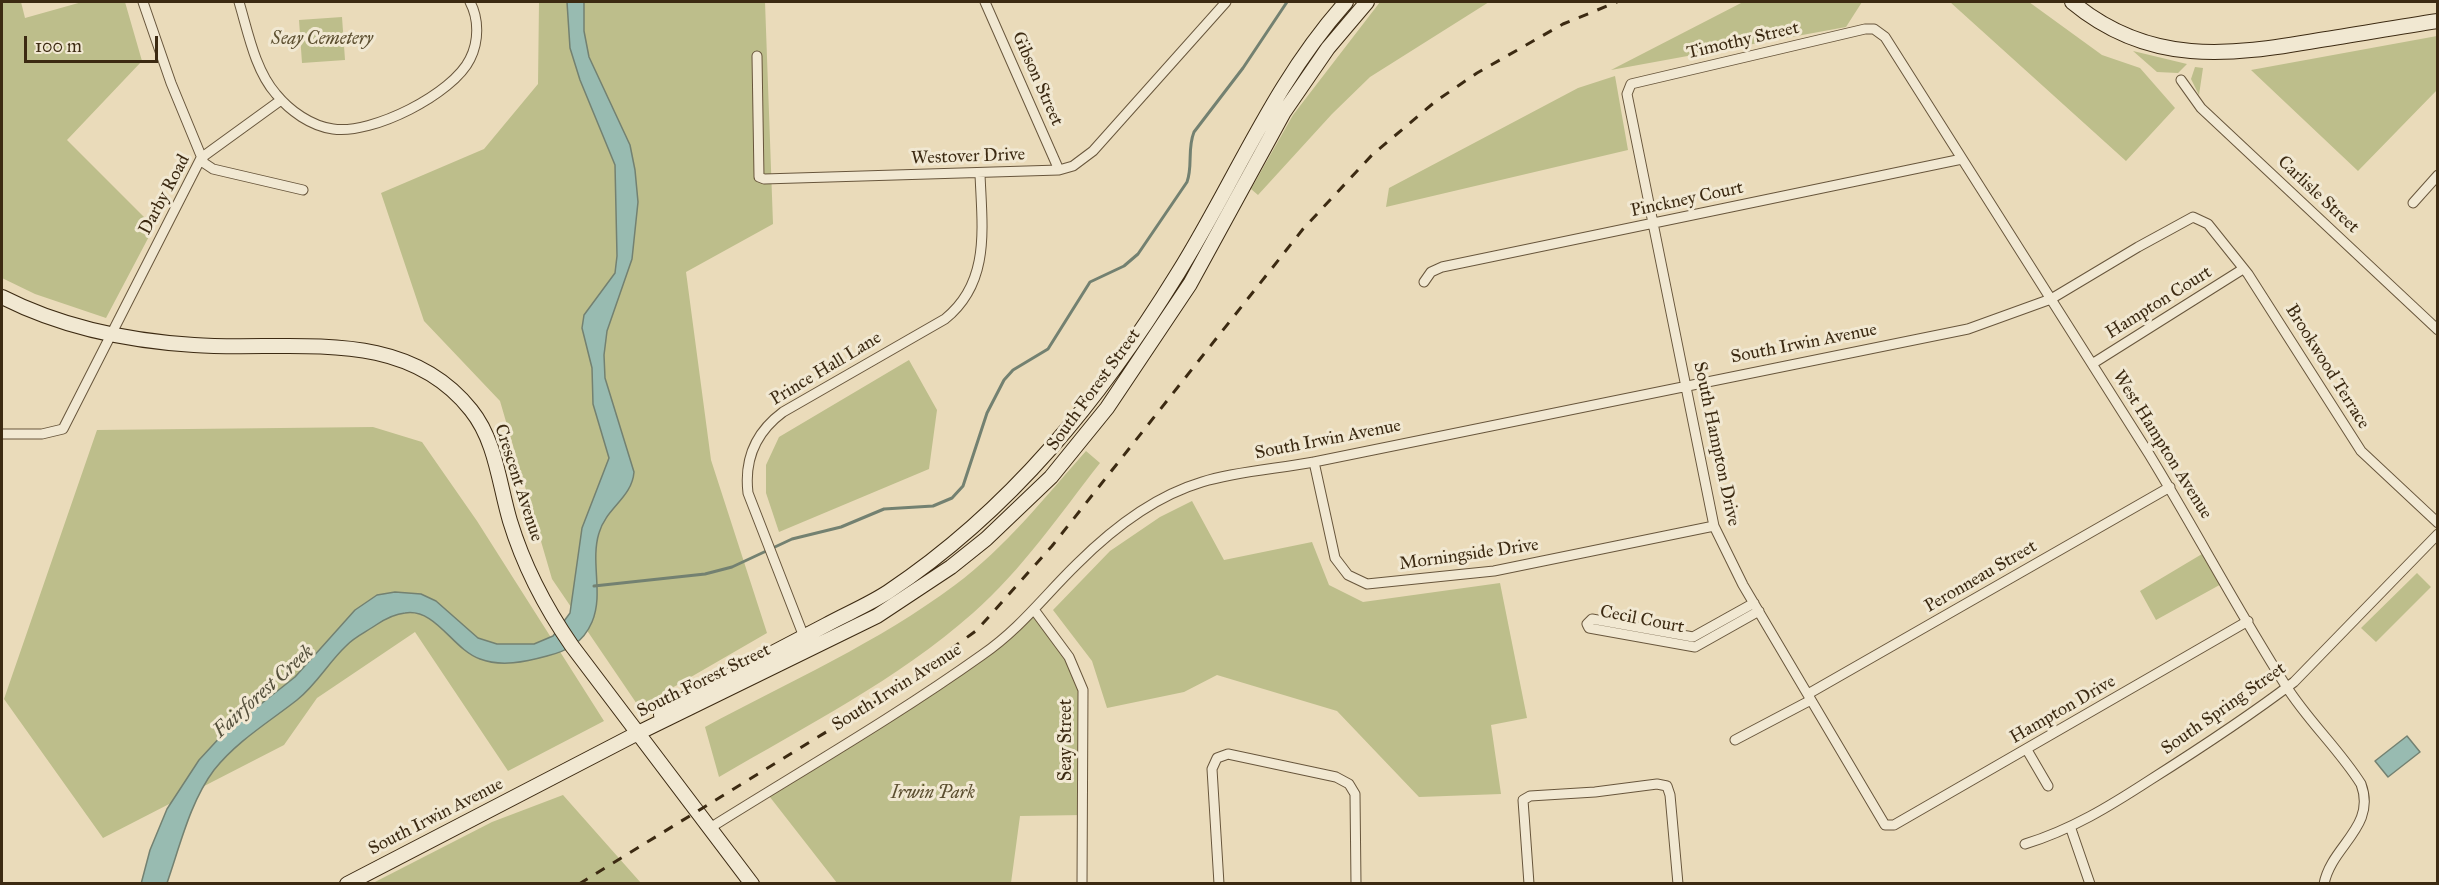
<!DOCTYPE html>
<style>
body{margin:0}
#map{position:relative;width:2439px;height:885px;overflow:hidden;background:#eadbba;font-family:"IM FELL Great Primer",serif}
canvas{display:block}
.frame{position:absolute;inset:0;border:3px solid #3c2a12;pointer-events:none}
.scale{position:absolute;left:24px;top:36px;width:134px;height:27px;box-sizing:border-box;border:3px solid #3c2a12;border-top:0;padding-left:8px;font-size:18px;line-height:21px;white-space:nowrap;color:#3c2a12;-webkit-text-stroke:4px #f1e8d2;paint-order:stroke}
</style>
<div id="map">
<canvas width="2439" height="885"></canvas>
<div class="frame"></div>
<div class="scale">100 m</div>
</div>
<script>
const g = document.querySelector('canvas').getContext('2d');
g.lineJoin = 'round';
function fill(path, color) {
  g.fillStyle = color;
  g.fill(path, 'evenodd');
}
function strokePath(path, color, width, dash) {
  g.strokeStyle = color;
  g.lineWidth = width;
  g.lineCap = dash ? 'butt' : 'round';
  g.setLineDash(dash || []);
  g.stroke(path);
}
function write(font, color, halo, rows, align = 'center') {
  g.font = font + ' "IM FELL Great Primer",serif';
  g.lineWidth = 6;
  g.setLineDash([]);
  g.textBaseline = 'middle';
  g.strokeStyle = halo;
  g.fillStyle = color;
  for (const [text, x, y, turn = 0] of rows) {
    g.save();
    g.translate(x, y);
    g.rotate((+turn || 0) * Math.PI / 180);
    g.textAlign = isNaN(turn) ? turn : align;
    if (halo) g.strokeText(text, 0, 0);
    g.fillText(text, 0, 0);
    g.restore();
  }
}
const green = new Path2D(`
 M 2,2 L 21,2 L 25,18 L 82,2 L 125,2 L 142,61 L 67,140 L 154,227 L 106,318 L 35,294 L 2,278 Z
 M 539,2 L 765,2 L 773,224 L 686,272 L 711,460 L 767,633 L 639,707 L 552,579 L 500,401 L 424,321 L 381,193 L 484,149 L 538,84 Z
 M 1380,2 L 1489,2 L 1370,77 L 1332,114 L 1258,195 L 1251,189 L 1293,115 Z
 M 1743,2 L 1862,2 L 1846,27 L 1611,70 Z
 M 1950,2 L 2029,2 L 2102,55 L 2140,68 L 2175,108 L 2126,161 Z
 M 342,17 L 345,60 L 302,63 L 299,20 Z
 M 2437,36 L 2437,90 L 2358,171 L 2251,70 Z
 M 2133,51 L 2187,64 L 2178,73 L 2157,72 Z
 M 2195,67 L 2203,68 L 2199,95 L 2191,79 Z
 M 1615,76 L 1628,150 L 1386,207 L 1389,188 L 1578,88 Z
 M 909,360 L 937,410 L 929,469 L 779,532 L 766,493 L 766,465 L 779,437 Z
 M 373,427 L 422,442 L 477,521 L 604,721 L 508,771 L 415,632 L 317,698 L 284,745 L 103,838 L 4,699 L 97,430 Z
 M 1086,451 L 1100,463 C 1060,514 1022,570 973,613 C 897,680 806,726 719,777 L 705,727 C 789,682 879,642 955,585 C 1005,548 1045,497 1086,451 Z
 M 1192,501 L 1224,560 L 1312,542 L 1329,585 L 1363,602 L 1500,583 L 1527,718 L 1491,725 L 1501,794 L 1419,797 L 1337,711 L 1217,675 L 1184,692 L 1107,708 L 1092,661 L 1053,610 L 1110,551 L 1160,517 Z
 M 2207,551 L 2225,582 L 2156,620 L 2140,591 Z
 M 2417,573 L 2431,587 L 2376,642 L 2361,628 Z
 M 1035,611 L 1078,674 L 1083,815 L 1020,816 L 1011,883 L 837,883 L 766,792 L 952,676 Z
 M 563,795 L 641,883 L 373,883 L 492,822 Z`);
const water = new Path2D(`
 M 567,2 L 584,2 L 584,31 L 589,57 L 630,145 L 635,170 L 638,202 L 632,259 L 607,331 L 604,355 L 605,378 L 634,472 C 632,498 606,508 599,533 C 590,562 604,594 592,622 C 583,643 567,651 547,656 C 525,662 501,667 480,659 C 452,649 436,608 405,613 C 394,614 385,619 376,625 C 366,632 354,637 346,646 C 328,663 317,684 297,700 C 269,722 237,741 214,770 C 190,802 180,846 167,883 L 141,884 L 150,850 L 167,809 L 199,760 L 223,734 L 295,677 L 355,610 L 377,595 L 395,592 L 421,594 L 436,601 L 478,638 L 497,644 L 534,644 L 553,636 L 570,613 L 582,528 L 609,458 L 593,404 L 592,368 L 582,328 L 584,315 L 615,273 L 617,256 L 615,165 L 580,80 L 570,48 Z
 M 2407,736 L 2420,752 L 2388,777 L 2375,761 Z`);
const stream = new Path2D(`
 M 594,586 L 705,574 L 732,567 L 792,539 L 841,527 L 884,509 L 933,506 L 952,498 L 963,486 L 987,413 L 1004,380 L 1013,370 L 1048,349 L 1090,282 L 1124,266 L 1138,254 L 1187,182 C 1193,166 1187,149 1194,132 L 1243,68 L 1287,2`);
const street = new Path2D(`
 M 143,2 L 171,83 L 204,163 L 213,169 L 303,190
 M 239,2 C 248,32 255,70 276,94 C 290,111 311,126 333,129 C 372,135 453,94 470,59 C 479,41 479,19 470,2
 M 985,2 L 1059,170
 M 757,56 L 759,177 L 764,179 L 1059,170 L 1073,166 L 1093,151 L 1226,2
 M 2181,80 L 2201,108 L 2438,330
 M 2413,203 L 2438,175
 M 1424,282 L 1431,272 L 1442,267 L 1962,159
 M 2092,364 L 2243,269
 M 2,434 L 42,434 L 63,429 L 201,158 L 281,100
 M 1314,462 L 1335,558 L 1348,575 L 1367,584 L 1494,571 L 1714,526
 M 1754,603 L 1693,637 L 1592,619 L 1587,624 L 1589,628 L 1695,647 L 1759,611
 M 1035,611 L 1069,657 L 1083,690 L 1082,884
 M 2248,621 L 1894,825 L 1885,825 L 1743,585 L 1714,526 L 1627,94 L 1631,84 L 1865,29 L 1874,29 L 1885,37 L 2149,454 C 2196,531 2238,611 2286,686 C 2308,721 2339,749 2361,784 C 2377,827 2331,846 2324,884
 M 806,642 L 748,493 C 744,459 756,432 783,412 L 945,319 C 991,282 982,227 980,174
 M 1808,694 L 2170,487
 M 1735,740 L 1811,700
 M 2027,750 L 2048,786
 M 710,828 C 801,771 895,717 982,655 C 1021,628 1044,596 1077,564 C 1111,530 1155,496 1202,482 C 1237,471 1277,469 1314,462 L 1968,329 L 2051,299 L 2138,247 L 2193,217 L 2208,224 L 2248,274 L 2361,451 L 2438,523
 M 2071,829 L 2090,884
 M 2025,844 C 2071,830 2110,806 2150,780 C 2199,749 2248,717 2294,682 L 2438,534
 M 1219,884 L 1212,769 L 1217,758 L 1228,754 L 1336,777 L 1349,784 L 1355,794 L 1356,884
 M 1529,884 L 1523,800 L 1530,796 L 1595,792 L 1657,784 L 1667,786 L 1670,795 L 1678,884`);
const secondary = new Path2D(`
 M 2072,2 C 2149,66 2229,56 2320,40 C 2359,34 2398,27 2438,21
 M 2,297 C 61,327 128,341 194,345 C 289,352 403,324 471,410 C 496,441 499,484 510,521 C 524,567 545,607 572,646 L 752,884
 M 661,715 L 675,704 C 725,678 776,651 826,625 C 846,614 868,605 888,592 C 1011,510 1101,398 1178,273 C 1236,180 1272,85 1346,2
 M 347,884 L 638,733 L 877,616 L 951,567 L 986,539 L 1051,477 L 1107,408 L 1190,284 L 1284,112 L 1328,48 L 1367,2`);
const rail = new Path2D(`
 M 579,884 L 901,686 L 977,630 L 1052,546 L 1303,229 L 1372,155 L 1436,101 L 1477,73 L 1563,24 L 1617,2`);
const parkNames = [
 ["Seay Cemetery",322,40],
 ["Irwin Park",933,794]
];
const streetNames = [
 ["Timothy Street",1743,41,-13],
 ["Gibson Street",1037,79,66],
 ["Westover Drive",968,157,-2],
 ["Darby Road",165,195,-62],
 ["Carlisle Street",2318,195,43],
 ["Pinckney Court",1687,200,-12],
 ["Hampton Court",2159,303,-32],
 ["South Irwin Avenue",1804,344,-11],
 ["Brookwood Terrace",2327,367,58],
 ["Prince Hall Lane",826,369,-31],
 ["South Forest Street",1094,390,-54],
 ["South Irwin Avenue",1328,440,-11],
 ["South Hampton Drive",1716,444,78],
 ["West Hampton Avenue",2162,445,58],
 ["Crescent Avenue",518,483,72],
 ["Morningside Drive",1469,555,-8],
 ["Peronneau Street",1981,577,-30],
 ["Cecil Court",1642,620,11],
 ["South Forest Street",704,681,-26],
 ["South Irwin Avenue",897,688,-32],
 ["South Spring Street",2224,709,-35],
 ["Hampton Drive",2063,710,-30],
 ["Seay Street",1067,740,-90],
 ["South Irwin Avenue",436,817,-27]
];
const waterNames = [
 ["Fairforest Creek",264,692,-42]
];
fill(green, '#bdbe8b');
fill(water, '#98bbb1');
strokePath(water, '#738171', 1.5);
strokePath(stream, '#738171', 3);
strokePath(street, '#68563c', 11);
strokePath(secondary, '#3c2a12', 16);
strokePath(street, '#f1e8d2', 9);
strokePath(secondary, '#f1e8d2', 14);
strokePath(rail, '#3c2a12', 3, [10, 10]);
write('italic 18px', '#5c4f30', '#f1e8d2', parkNames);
write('18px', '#3c2a12', '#f1e8d2', streetNames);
write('italic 20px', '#534e3a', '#f1e8d2', waterNames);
</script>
